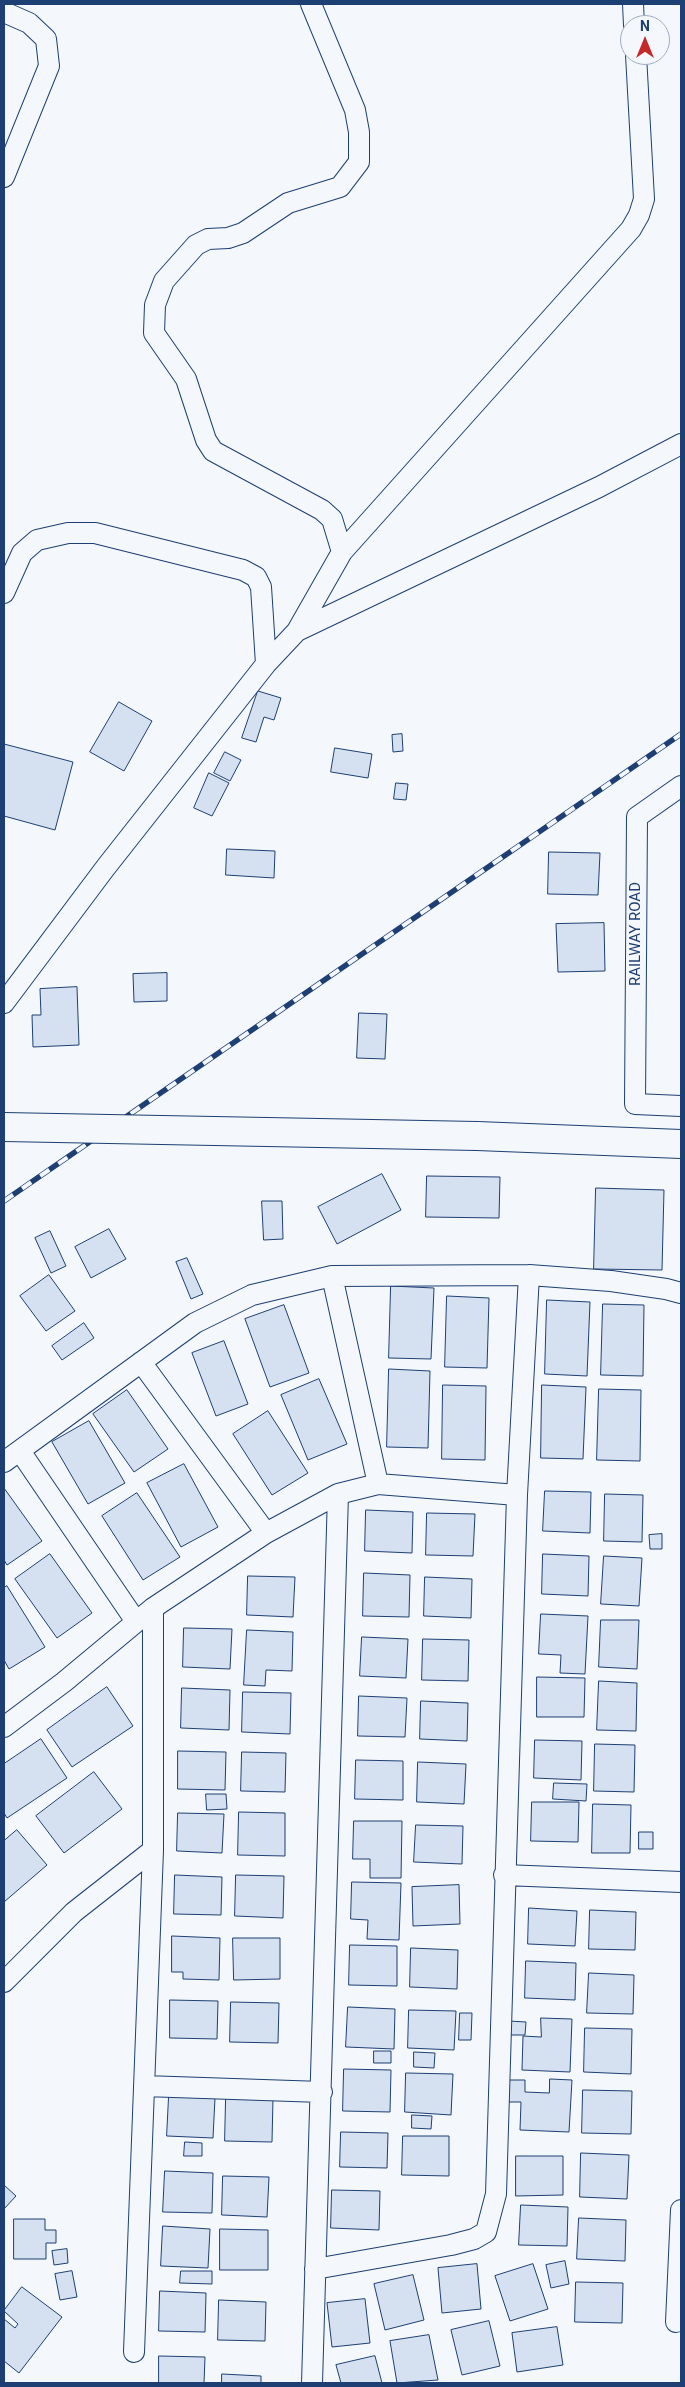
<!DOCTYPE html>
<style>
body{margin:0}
#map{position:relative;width:685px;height:2387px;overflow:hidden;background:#f4f7fb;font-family:Roboto,sans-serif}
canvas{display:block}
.frame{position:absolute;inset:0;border:5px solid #1d3f73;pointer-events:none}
.north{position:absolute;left:620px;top:15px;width:50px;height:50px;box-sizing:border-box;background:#f4f7fb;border:1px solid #9eadc5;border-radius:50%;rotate:0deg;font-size:14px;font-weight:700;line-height:20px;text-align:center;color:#1d3f73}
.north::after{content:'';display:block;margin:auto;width:18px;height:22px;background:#c62828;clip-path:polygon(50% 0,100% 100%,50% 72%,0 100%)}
</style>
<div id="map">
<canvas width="685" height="2387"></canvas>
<div class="frame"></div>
<div class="north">N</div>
</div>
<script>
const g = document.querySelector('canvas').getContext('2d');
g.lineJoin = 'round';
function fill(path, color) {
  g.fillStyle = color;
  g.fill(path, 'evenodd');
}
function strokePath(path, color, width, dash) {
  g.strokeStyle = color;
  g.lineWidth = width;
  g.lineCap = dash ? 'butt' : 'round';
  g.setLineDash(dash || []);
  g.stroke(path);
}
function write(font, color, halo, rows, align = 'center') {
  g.font = font + ' Roboto,sans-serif';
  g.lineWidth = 4;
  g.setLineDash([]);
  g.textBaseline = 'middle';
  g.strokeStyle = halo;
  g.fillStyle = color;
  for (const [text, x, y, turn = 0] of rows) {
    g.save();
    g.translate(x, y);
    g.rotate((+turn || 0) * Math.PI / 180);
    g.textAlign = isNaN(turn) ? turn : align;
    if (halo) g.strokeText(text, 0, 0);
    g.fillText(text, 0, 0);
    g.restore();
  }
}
const building = new Path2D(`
 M 258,691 L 281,698 L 274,720 L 264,717 L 256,742 L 242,738 Z
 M 119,702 L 152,721 L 124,771 L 90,752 Z
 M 402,734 L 403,751 L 393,752 L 392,735 Z
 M 4,744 L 73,762 L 55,830 L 4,816 Z
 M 335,748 L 372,754 L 368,778 L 331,772 Z
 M 225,752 L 241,760 L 230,781 L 214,773 Z
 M 209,773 L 229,783 L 212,816 L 194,808 Z
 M 396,783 L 408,784 L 406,800 L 394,799 Z
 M 227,849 L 275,851 L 274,878 L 226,875 Z
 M 549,852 L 600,853 L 598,895 L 548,894 Z
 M 604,923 L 605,971 L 558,972 L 556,924 Z
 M 167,973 L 167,1001 L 134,1002 L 133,974 Z
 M 77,987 L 79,1045 L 33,1047 L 32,1015 L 41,1015 L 40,989 Z
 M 359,1013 L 387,1014 L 385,1059 L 357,1058 Z
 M 382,1174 L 401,1210 L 337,1244 L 318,1207 Z
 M 427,1176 L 500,1177 L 499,1218 L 426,1217 Z
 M 596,1188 L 664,1190 L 662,1270 L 594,1269 Z
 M 262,1201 L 282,1201 L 283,1239 L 264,1240 Z
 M 109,1229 L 126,1259 L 91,1278 L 75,1247 Z
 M 50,1231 L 66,1266 L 51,1273 L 35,1238 Z
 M 187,1258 L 203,1294 L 191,1299 L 176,1262 Z
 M 49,1275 L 75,1311 L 46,1331 L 20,1296 Z
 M 391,1286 L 434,1288 L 431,1359 L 389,1358 Z
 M 447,1296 L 489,1298 L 487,1368 L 445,1367 Z
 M 547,1300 L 590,1302 L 587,1376 L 545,1374 Z
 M 603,1304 L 644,1305 L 643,1376 L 601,1375 Z
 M 284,1305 L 309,1373 L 270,1387 L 245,1319 Z
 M 84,1323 L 94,1338 L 62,1360 L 52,1346 Z
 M 224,1341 L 248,1404 L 216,1416 L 192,1353 Z
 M 389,1369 L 430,1371 L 428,1448 L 387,1447 Z
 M 319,1379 L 347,1444 L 308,1460 L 281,1395 Z
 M 443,1385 L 486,1386 L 485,1460 L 442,1459 Z
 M 542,1385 L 586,1387 L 583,1459 L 541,1458 Z
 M 599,1389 L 641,1390 L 640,1461 L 597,1460 Z
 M 127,1390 L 168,1449 L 134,1472 L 93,1414 Z
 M 268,1411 L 308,1473 L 272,1495 L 233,1434 Z
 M 89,1421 L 125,1483 L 88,1504 L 52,1442 Z
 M 184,1464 L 218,1527 L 181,1547 L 147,1483 Z
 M 4,1488 L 42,1541 L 7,1565 L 4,1560 Z
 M 545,1491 L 591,1492 L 590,1533 L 543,1531 Z
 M 137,1493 L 180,1557 L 143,1580 L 102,1516 Z
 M 605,1494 L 643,1495 L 642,1542 L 604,1541 Z
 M 366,1510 L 413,1512 L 412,1553 L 365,1551 Z
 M 427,1513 L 475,1514 L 473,1556 L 426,1555 Z
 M 662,1534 L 662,1549 L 650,1549 L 649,1535 Z
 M 50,1554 L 92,1613 L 57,1638 L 15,1579 Z
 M 543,1554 L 589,1556 L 588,1596 L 542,1594 Z
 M 604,1556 L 642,1558 L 639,1606 L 601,1604 Z
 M 364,1573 L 410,1575 L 409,1617 L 363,1616 Z
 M 248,1576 L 295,1577 L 293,1617 L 247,1615 Z
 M 425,1577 L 472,1579 L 471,1618 L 424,1616 Z
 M 7,1586 L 45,1647 L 9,1669 L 4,1660 L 4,1588 Z
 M 541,1614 L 588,1616 L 585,1674 L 560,1673 L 561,1655 L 539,1654 Z
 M 601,1620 L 639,1620 L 637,1669 L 599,1667 Z
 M 184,1628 L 232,1629 L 230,1669 L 183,1667 Z
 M 247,1630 L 293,1632 L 292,1671 L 266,1670 L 265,1686 L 244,1685 Z
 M 362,1637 L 408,1639 L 406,1678 L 360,1676 Z
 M 423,1639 L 469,1640 L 468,1681 L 422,1680 Z
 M 537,1677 L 585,1678 L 584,1717 L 537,1717 Z
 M 599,1681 L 637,1683 L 636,1731 L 597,1730 Z
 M 107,1687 L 133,1726 L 72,1767 L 47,1730 Z
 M 182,1688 L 230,1690 L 229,1730 L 181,1728 Z
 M 243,1692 L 291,1693 L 290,1734 L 242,1732 Z
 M 359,1696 L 407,1698 L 405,1737 L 358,1736 Z
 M 421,1701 L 468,1703 L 467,1741 L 420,1739 Z
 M 41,1739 L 67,1778 L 7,1818 L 4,1813 L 4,1764 Z
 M 535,1740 L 582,1741 L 581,1780 L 534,1778 Z
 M 595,1744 L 635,1745 L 634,1792 L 594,1791 Z
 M 178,1751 L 226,1752 L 225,1790 L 178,1789 Z
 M 242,1752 L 286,1753 L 285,1792 L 241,1791 Z
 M 356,1760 L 403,1761 L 403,1800 L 355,1799 Z
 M 418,1762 L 466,1764 L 464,1804 L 417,1802 Z
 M 94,1772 L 122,1809 L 64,1853 L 36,1816 Z
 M 554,1783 L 587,1784 L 586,1801 L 553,1799 Z
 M 206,1794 L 226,1794 L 227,1809 L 207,1810 Z
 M 532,1802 L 579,1802 L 578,1842 L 531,1841 Z
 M 593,1804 L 631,1805 L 630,1853 L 592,1853 Z
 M 239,1812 L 285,1813 L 285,1856 L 238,1855 Z
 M 178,1813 L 224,1814 L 222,1853 L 177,1851 Z
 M 354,1821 L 402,1821 L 401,1878 L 370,1878 L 370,1859 L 353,1859 Z
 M 416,1825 L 463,1826 L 462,1864 L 414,1862 Z
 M 17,1830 L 47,1865 L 4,1902 L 4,1841 Z
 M 639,1832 L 653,1832 L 653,1849 L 639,1849 Z
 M 175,1875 L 222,1877 L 221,1915 L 174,1914 Z
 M 236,1875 L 284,1876 L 283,1918 L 235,1916 Z
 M 352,1882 L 401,1883 L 399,1940 L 367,1939 L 368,1920 L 351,1919 Z
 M 459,1885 L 460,1924 L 413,1926 L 412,1887 Z
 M 529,1908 L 577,1911 L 575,1946 L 528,1944 Z
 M 590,1910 L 636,1912 L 635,1950 L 589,1949 Z
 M 172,1936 L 220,1938 L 219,1980 L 183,1979 L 183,1972 L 172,1972 Z
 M 233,1938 L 280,1938 L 280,1979 L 234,1980 Z
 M 350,1945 L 397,1946 L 397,1986 L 349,1985 Z
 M 411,1948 L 458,1950 L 457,1989 L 410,1987 Z
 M 526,1961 L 576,1963 L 575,2000 L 525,1998 Z
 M 589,1973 L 634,1975 L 633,2014 L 587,2013 Z
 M 170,2000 L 218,2001 L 217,2039 L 170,2038 Z
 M 231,2002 L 279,2003 L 278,2043 L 230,2042 Z
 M 348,2007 L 395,2009 L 394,2049 L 346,2047 Z
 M 409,2010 L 456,2011 L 454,2050 L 408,2048 Z
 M 460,2013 L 472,2013 L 471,2040 L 459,2040 Z
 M 541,2018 L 572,2019 L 570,2072 L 522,2070 L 523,2036 L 541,2037 Z
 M 509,2021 L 526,2022 L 525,2035 L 509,2035 Z
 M 585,2028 L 632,2029 L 631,2074 L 584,2072 Z
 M 374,2051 L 391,2051 L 391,2063 L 374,2063 Z
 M 414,2052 L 435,2053 L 434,2068 L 414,2067 Z
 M 344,2069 L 391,2070 L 390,2112 L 343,2111 Z
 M 406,2073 L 453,2074 L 451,2115 L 405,2112 Z
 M 550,2079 L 572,2080 L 569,2132 L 520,2130 L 521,2102 L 505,2102 L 506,2080 L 525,2080 L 525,2092 L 549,2093 Z
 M 583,2090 L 632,2091 L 631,2134 L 582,2133 Z
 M 169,2096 L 215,2098 L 213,2138 L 167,2136 Z
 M 226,2098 L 273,2098 L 272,2142 L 225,2141 Z
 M 412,2115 L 432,2116 L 431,2129 L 412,2128 Z
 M 341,2132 L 388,2133 L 387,2168 L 340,2167 Z
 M 403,2136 L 449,2136 L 449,2176 L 402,2175 Z
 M 185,2142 L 202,2143 L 202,2156 L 184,2156 Z
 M 581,2153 L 629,2155 L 627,2199 L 580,2197 Z
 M 516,2156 L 563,2156 L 563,2195 L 516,2196 Z
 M 165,2171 L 213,2173 L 212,2213 L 163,2212 Z
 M 223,2176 L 269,2177 L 267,2217 L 222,2215 Z
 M 4,2185 L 16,2196 L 4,2209 Z
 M 332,2190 L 380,2191 L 379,2230 L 331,2228 Z
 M 521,2205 L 568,2207 L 567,2246 L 519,2245 Z
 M 579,2218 L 626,2220 L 625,2261 L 577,2259 Z
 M 14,2219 L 45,2219 L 45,2230 L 56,2230 L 56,2243 L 46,2243 L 46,2259 L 14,2259 Z
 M 163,2226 L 210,2229 L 208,2268 L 161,2266 Z
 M 220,2229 L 268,2230 L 268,2270 L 220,2270 Z
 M 67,2249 L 68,2263 L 54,2265 L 52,2251 Z
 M 565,2261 L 569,2284 L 551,2288 L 546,2265 Z
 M 477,2264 L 481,2309 L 442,2313 L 438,2268 Z
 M 533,2264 L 548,2309 L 510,2321 L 495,2276 Z
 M 72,2271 L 77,2297 L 60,2300 L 55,2274 Z
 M 181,2271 L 212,2271 L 212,2284 L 180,2283 Z
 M 413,2275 L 424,2320 L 385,2330 L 374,2284 Z
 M 576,2282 L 623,2283 L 622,2323 L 575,2322 Z
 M 22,2287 L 62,2317 L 19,2373 L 4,2361 L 4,2319 L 15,2328 L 18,2324 L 4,2311 Z
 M 160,2291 L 206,2293 L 205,2332 L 159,2331 Z
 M 365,2299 L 370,2343 L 332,2347 L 327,2303 Z
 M 219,2300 L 266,2302 L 265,2341 L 218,2340 Z
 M 489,2321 L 500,2366 L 462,2375 L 451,2330 Z
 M 557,2327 L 563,2365 L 517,2372 L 512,2333 Z
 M 429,2335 L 438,2380 L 397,2383 L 390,2341 Z
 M 159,2356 L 205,2357 L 204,2383 L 159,2383 Z
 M 375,2356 L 382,2383 L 341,2383 L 336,2365 Z
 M 222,2374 L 261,2376 L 261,2383 L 222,2383 Z`);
const street = new Path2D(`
 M 311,4 L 355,110 L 359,132 L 359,162 L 340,187 L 288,203 L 243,233 L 228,238 L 208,239 L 196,245 L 164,281 L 155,305 L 154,333 L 186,379 L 206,440 L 213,451 L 322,510 L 332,519 L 342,552
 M 633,4 L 634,25
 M 4,12 L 29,23 L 46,39 L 49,66 L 4,177
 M 4,593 L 22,553 L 37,540 L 68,533 L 95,533 L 243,570 L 256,577 L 261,587 L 266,664
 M 297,631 L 342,552 L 631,229 L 639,215 L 644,199 L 636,55
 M 681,786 L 637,817 L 635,1104 L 681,1106
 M 4,1003 L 106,867 L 266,664 L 297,631 L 599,487 L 681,444
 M 332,1276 L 378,1484
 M 141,1362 L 266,1533
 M 20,1451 L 135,1620
 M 4,1462 L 195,1323 L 252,1295 L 332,1276 L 529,1275 L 611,1281 L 666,1289 L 681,1293
 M 4,1727 L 64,1682 L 153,1608 L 266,1533 L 338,1494 L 378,1484 L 517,1495
 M 504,1875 L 681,1882
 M 4,1982 L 74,1912 L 153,1850
 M 144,2086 L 322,2092
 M 315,2269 L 451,2245 L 474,2239 L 486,2232 L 496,2194 L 517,1495 L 529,1275
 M 676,2322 L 681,2210
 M 134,2352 L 153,1850 L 153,1608
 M 312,2383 L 338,1494`);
const secondary = new Path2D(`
 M 477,1136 L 681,1144`);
const rail = new Path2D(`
 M 4,1201 L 681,734`);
const secondaryBridge = new Path2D(`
 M 4,1127 L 477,1136`);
const streetNames = [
 ["RAILWAY ROAD",636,934,-90]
];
fill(building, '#d5e0f0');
strokePath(building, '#1d3f73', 1);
strokePath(street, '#1d3f73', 22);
strokePath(secondary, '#1d3f73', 30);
strokePath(street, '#f4f7fb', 20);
strokePath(secondary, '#f4f7fb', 28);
strokePath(rail, '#1d3f73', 5.5);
strokePath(rail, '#f4f7fb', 4, [11]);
strokePath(secondaryBridge, '#1d3f73', 30, []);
strokePath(secondaryBridge, '#f4f7fb', 28);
write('15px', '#1d3f73', '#f4f7fb', streetNames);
</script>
